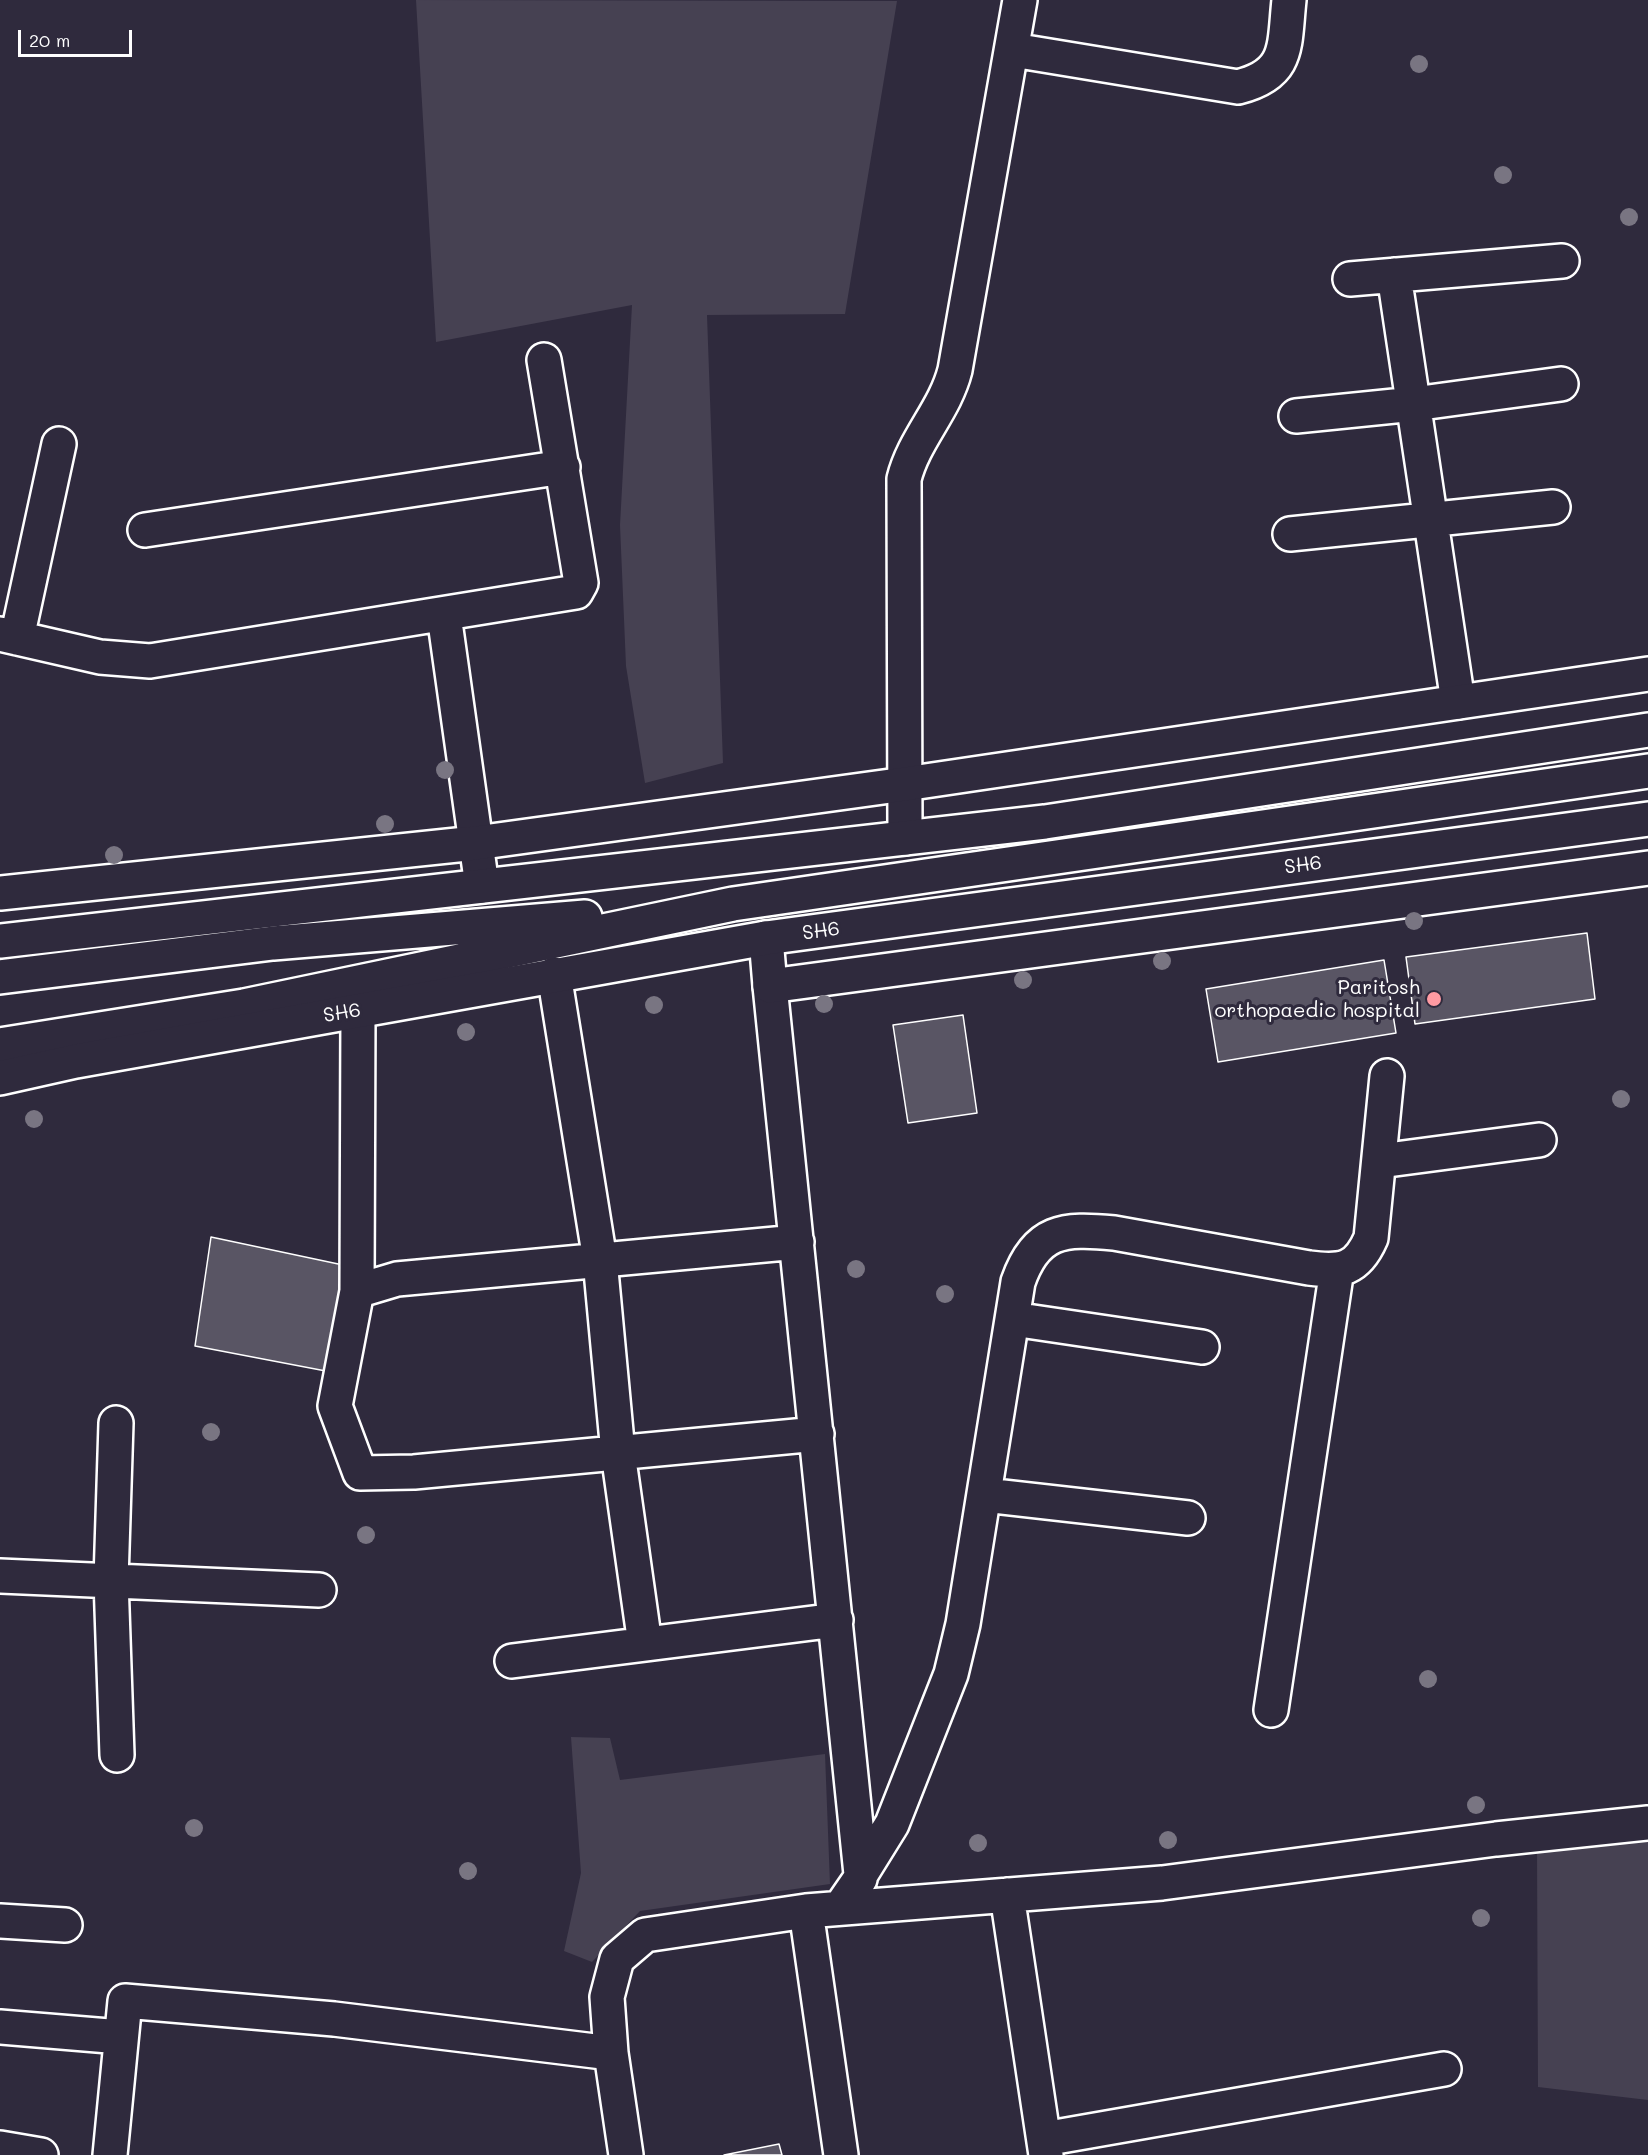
<!DOCTYPE html>
<style>
body{margin:0}
#map{position:relative;width:1648px;height:2155px;overflow:hidden;background:#2f2a3d;font-family:Mali,sans-serif}
canvas{display:block}
.scale{position:absolute;left:18px;top:30px;width:114px;height:27px;box-sizing:border-box;border:3px solid #fff;border-top:0;padding-left:8px;font-size:18px;line-height:21px;white-space:nowrap;color:#fff;-webkit-text-stroke:4px #2f2a3d;paint-order:stroke}
</style>
<div id="map">
<canvas width="1648" height="2155"></canvas>
<div class="scale">20 m</div>
</div>
<script>
const g = document.querySelector('canvas').getContext('2d');
g.lineJoin = 'round';
function fill(path, color) {
  g.fillStyle = color;
  g.fill(path, 'evenodd');
}
function strokePath(path, color, width, dash) {
  g.strokeStyle = color;
  g.lineWidth = width;
  g.lineCap = dash ? 'butt' : 'round';
  g.setLineDash(dash || []);
  g.stroke(path);
}
function write(font, color, halo, rows, align = 'center') {
  g.font = font + ' Mali,sans-serif';
  g.lineWidth = 6;
  g.setLineDash([]);
  g.textBaseline = 'middle';
  g.strokeStyle = halo;
  g.fillStyle = color;
  for (const [text, x, y, turn = 0] of rows) {
    g.save();
    g.translate(x, y);
    g.rotate((+turn || 0) * Math.PI / 180);
    g.textAlign = isNaN(turn) ? turn : align;
    if (halo) g.strokeText(text, 0, 0);
    g.fillText(text, 0, 0);
    g.restore();
  }
}
const green = new Path2D(`
 M 416,0 L 897,1 L 845,314 L 707,315 L 723,763 L 645,783 L 626,666 L 620,525 L 632,305 L 436,342 Z
 M 571,1737 L 610,1738 L 620,1780 L 825,1754 L 830,1884 L 640,1911 L 592,1962 L 564,1951 L 581,1873 Z
 M 1648,1836 L 1648,2100 L 1538,2087 L 1537,1849 Z`);
const building = new Path2D(`
 M 1587,933 L 1595,999 L 1415,1024 L 1406,957 Z
 M 1384,960 L 1396,1033 L 1218,1062 L 1206,989 Z
 M 963,1015 L 977,1113 L 908,1123 L 893,1025 Z
 M 211,1237 L 343,1265 L 331,1372 L 195,1346 Z
 M 779,2144 L 782,2155 L 724,2155 Z`);
const street = new Path2D(`
 M 1013,50 L 1238,87 C 1290,74 1284,46 1289,0
 M 1394,275 L 1458,702
 M 1350,279 L 1562,261
 M 1296,416 L 1414,404 L 1561,384
 M 145,530 L 563,467
 M 1290,534 L 1553,507
 M 444,615 L 482,886
 M 0,634 L 100,657 L 150,661 L 576,592 L 581,583 L 544,360
 M 17,638 L 59,444
 M 905,838 L 904,479 C 914,439 945,410 955,370 L 1020,0
 M 554,974 L 600,1260 L 618,1453 L 645,1644
 M 770,986 L 861,1874
 M 358,1010 L 357,1291 L 335,1406 L 360,1473 L 414,1472 L 817,1434
 M 1380,1161 L 1539,1140
 M 357,1291 L 397,1279 L 797,1242
 M 1013,1319 L 1202,1347
 M 116,1423 L 111,1580 L 117,1755
 M 985,1495 L 1188,1518
 M 0,1576 L 319,1590
 M 512,1661 L 836,1620
 M 1271,1710 L 1337,1269
 M 1007,1895 L 1046,2155
 M 840,1908 L 860,1879 L 861,1874 L 892,1824 L 951,1674 L 963,1624 L 1018,1282 C 1036,1230 1063,1228 1114,1233 L 1309,1268 C 1342,1272 1357,1270 1371,1238 L 1387,1076
 M 806,1911 L 841,2155
 M 0,1921 L 65,1925
 M 0,2027 L 121,2037
 M 1044,2139 L 1444,2069
 M 0,2148 L 41,2155
 M 110,2155 L 125,2001 L 334,2019 L 611,2053
 M 626,2155 L 611,2053 L 607,1997 L 617,1959 L 645,1935 L 806,1911 L 1162,1883 L 1496,1839 L 1648,1823`);
const secondary = new Path2D(`
 M 0,893 L 476,843 L 905,784 L 1648,674
 M 766,938 L 770,986 L 1648,868
 M 0,977 L 273,943 L 585,917
 M 0,1045 L 244,1006 L 733,904 L 1648,771`);
const primary = new Path2D(`
 M 0,941 L 1045,822 L 1648,730
 M 0,1078 L 76,1061 L 766,938 L 1648,819`);
const trees = [
 [1419,64],
 [1503,175],
 [1629,217],
 [445,770],
 [385,824],
 [114,855],
 [1414,921],
 [1162,961],
 [1023,980],
 [824,1004],
 [654,1005],
 [466,1032],
 [1621,1099],
 [34,1119],
 [856,1269],
 [945,1294],
 [211,1432],
 [366,1535],
 [1428,1679],
 [1476,1805],
 [194,1828],
 [1168,1840],
 [978,1843],
 [468,1871],
 [1481,1918]
];
const markers = [
 [1434,999,8,"#ff9aa2"]
];
const streetNames = [
 ["SH6",1303,865,-8],
 ["SH6",821,931,-8],
 ["SH6",342,1013,-10]
];
const poiNames = [
 ["Paritosh",1420,988],
 ["orthopaedic hospital",1420,1011]
];
fill(green, '#464152');
fill(building, '#595564');
strokePath(building, '#fff', 1.5);
strokePath(street, '#fff', 38);
strokePath(secondary, '#fff', 38);
strokePath(primary, '#fff', 38);
strokePath(street, '#2f2a3d', 33);
strokePath(secondary, '#2f2a3d', 33);
strokePath(primary, '#2f2a3d', 33);
g.fillStyle = '#797582';
for (const [x, y] of trees) {
  g.beginPath();
  g.arc(x, y, 9, 0, 2 * Math.PI);
  g.fill();
}
for (const [x, y, r, color] of markers) {
  const dot = new Path2D();
  dot.arc(x, y, r, 0, 2 * Math.PI);
  g.fillStyle = color;
  g.fill(dot);
  strokePath(dot, '#2f2a3d', 2);
}
write('20px', '#fff', '#2f2a3d', streetNames);
write('20px', '#fff', '#2f2a3d', poiNames, 'right');
</script>
